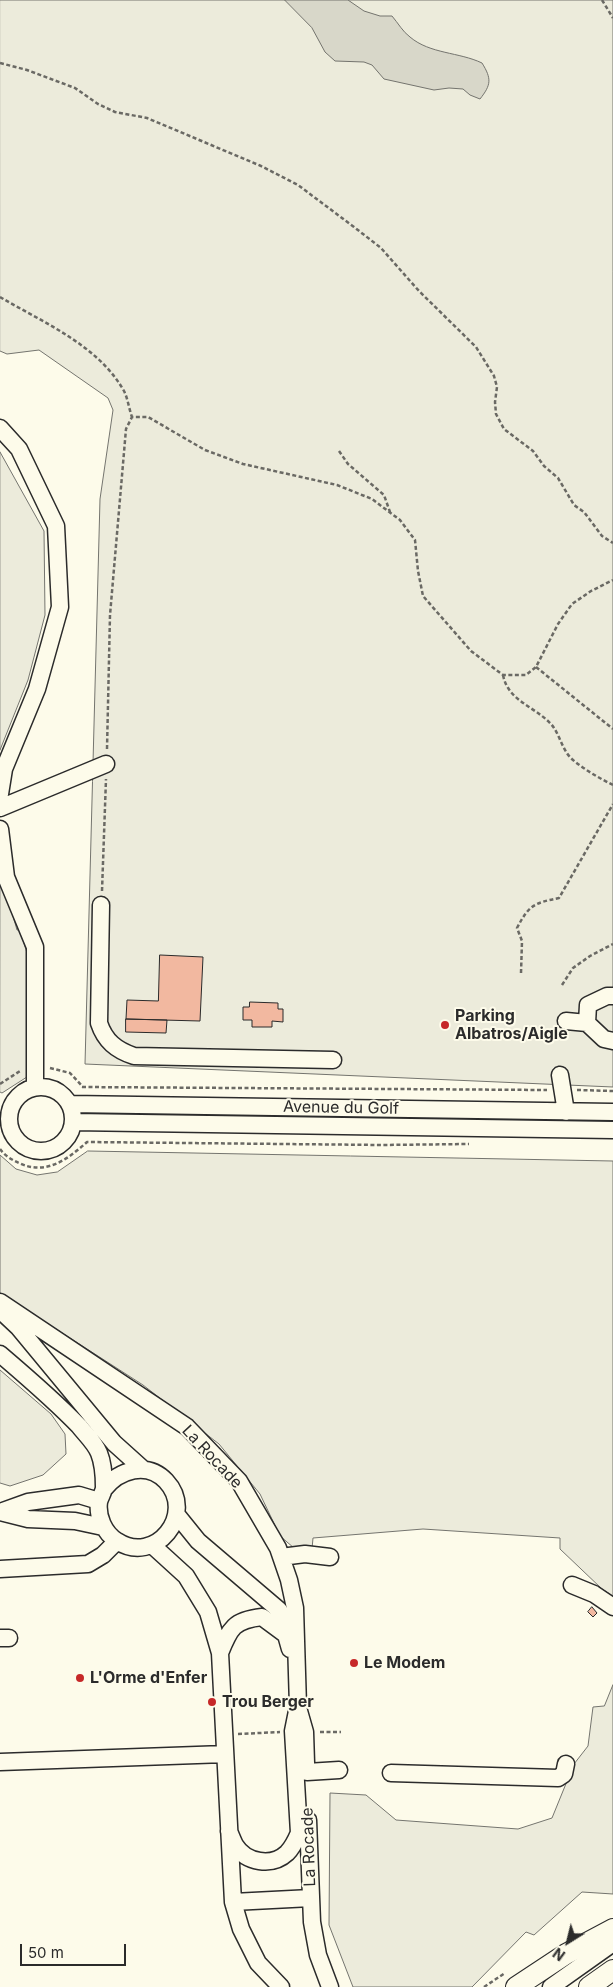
<!DOCTYPE html>
<style>
body{margin:0}
#map{position:relative;width:613px;height:1987px;overflow:hidden;background:#fdfbea;font-family:Inter,sans-serif}
canvas{display:block}
.north{position:absolute;left:543px;top:1917px;width:50px;height:50px;-webkit-text-stroke:4px #fdfbea;paint-order:stroke;rotate:216deg;font-size:14px;font-weight:700;line-height:20px;text-align:center;color:#2b2b2b}
.north::after{content:'';display:block;margin:auto;width:18px;height:22px;background:#2b2b2b;clip-path:polygon(50% 0,100% 100%,50% 72%,0 100%)}
.scale{position:absolute;left:20px;top:1944px;width:106px;height:22px;box-sizing:border-box;border:2px solid #2b2b2b;border-top:0;padding-left:6px;font-size:15px;line-height:18px;white-space:nowrap;color:#2b2b2b;-webkit-text-stroke:4px #fdfbea;paint-order:stroke}
</style>
<div id="map">
<canvas width="613" height="1987"></canvas>
<div class="north">N</div>
<div class="scale">50 m</div>
</div>
<script>
const g = document.querySelector('canvas').getContext('2d');
g.lineJoin = 'round';
function fill(path, color) {
  g.fillStyle = color;
  g.fill(path, 'evenodd');
}
function strokePath(path, color, width, dash) {
  g.strokeStyle = color;
  g.lineWidth = width;
  g.lineCap = dash ? 'butt' : 'round';
  g.setLineDash(dash || []);
  g.stroke(path);
}
function write(font, color, halo, rows, align = 'center') {
  g.font = font + ' Inter,sans-serif';
  g.lineWidth = 4;
  g.setLineDash([]);
  g.textBaseline = 'middle';
  g.strokeStyle = halo;
  g.fillStyle = color;
  for (const [text, x, y, turn = 0] of rows) {
    g.save();
    g.translate(x, y);
    g.rotate((+turn || 0) * Math.PI / 180);
    g.textAlign = isNaN(turn) ? turn : align;
    if (halo) g.strokeText(text, 0, 0);
    g.fillText(text, 0, 0);
    g.restore();
  }
}
const green = new Path2D(`
 M 0,0 L 613,0 L 613,1087 L 85,1064 L 100,499 L 113,410 L 108,398 L 39,350 L 7,354 L 0,351 Z
 M 0,452 L 44,531 L 45,615 L 28,680 L 0,750 Z
 M 0,870 L 17,930 L 20,930 L 31,966 L 30,1075 L 2,1093 L 0,1092 Z
 M 88,1151 L 613,1161 L 613,1596 L 602,1589 L 560,1549 L 560,1538 L 423,1529 L 313,1538 L 312,1549 L 294,1548 L 280,1536 L 260,1494 L 219,1444 L 143,1385 L 0,1293 L 0,1155 L 16,1169 L 37,1175 L 57,1172 Z
 M 0,1370 L 51,1414 L 65,1434 L 66,1454 L 43,1475 L 10,1486 L 0,1483 Z
 M 613,1685 L 613,1894 L 582,1892 L 534,1935 L 526,1932 L 472,1987 L 353,1987 L 329,1925 L 330,1793 L 366,1795 L 396,1820 L 518,1829 L 552,1818 L 574,1764 L 588,1746 L 593,1707 L 604,1706 Z`);
const water = new Path2D(`
 M 285,0 L 348,0 L 364,11 L 380,16 L 392,16 C 398,23 403,32 410,37 C 430,54 459,52 482,63 C 492,79 491,85 480,99 L 470,95 L 463,89 L 449,88 L 434,90 L 384,79 L 372,65 L 364,62 L 335,61 L 325,52 L 312,28 Z`);
const building = new Path2D(`
 M 160,955 L 203,957 L 200,1021 L 126,1019 L 127,1000 L 158,1001 Z
 M 250,1002 L 278,1003 L 278,1009 L 283,1009 L 283,1022 L 272,1021 L 272,1027 L 252,1027 L 252,1020 L 243,1020 L 243,1007 L 249,1007 Z
 M 126,1019 L 167,1020 L 166,1033 L 126,1032 Z
 M 592,1607 L 597,1613 L 593,1617 L 588,1612 Z`);
const path = new Path2D(`
 M 602,0 L 613,18
 M 0,63 L 27,70 L 75,88 L 98,104 L 115,112 L 147,118 L 261,166 L 298,185 L 354,227 L 381,248 L 419,291 L 476,347 L 494,376 L 497,387 L 495,402 L 496,414 L 504,429 L 533,451 L 544,466 L 558,478 L 574,505 L 584,512 L 602,536 L 613,543
 M 0,297 C 44,323 98,345 124,391 C 128,399 129,409 132,417
 M 339,451 L 348,464 L 384,495 L 390,512
 M 536,667 L 613,729
 M 503,675 C 508,701 534,706 551,724 C 560,734 562,751 573,760 C 585,770 599,778 613,785
 M 107,749 L 110,615 L 126,429 L 132,417 L 148,417 L 205,450 L 243,464 L 337,485 L 372,499 L 400,520 L 415,540 L 418,571 L 423,596 L 471,651 L 503,675 L 526,675 L 536,667 L 558,624 L 572,604 L 591,591 L 613,580
 M 102,891 L 106,779
 M 521,973 L 522,941 L 517,928 C 529,905 534,903 559,898 L 613,804
 M 562,985 L 573,968 L 590,956 L 613,944
 M 50,1068 L 70,1073 L 83,1087
 M 0,1084 L 20,1071
 M 82,1087 L 547,1090
 M 577,1090 L 613,1091
 M 0,1149 C 5,1156 12,1160 19,1163 C 46,1176 68,1159 87,1142 L 382,1145 L 469,1144
 M 320,1732 L 341,1732
 M 238,1734 L 280,1732
 M 484,1987 L 505,1973`);
const minor = new Path2D(`
 M 0,428 L 19,449 L 56,526 L 60,607 L 37,689 L 4,769 L 0,794
 M 0,808 L 106,764
 M 0,829 L 6,877 L 35,947 L 35,1087
 M 101,905 L 99,1023 C 105,1041 116,1050 134,1056 L 333,1060
 M 613,996 L 607,996 L 588,1005 L 587,1023 L 604,1039 L 613,1041
 M 566,1021 L 587,1023
 M 560,1075 L 566,1112
 M9 1119a32 32 0 1 1 64 0a32 32 0 1 1-64 0Z
 M 70,1104 L 613,1112
 M 73,1122 L 613,1130
 M 0,1302 L 187,1427 L 239,1481 L 278,1548 L 289,1580 L 295,1608 L 298,1706 L 293,1731 L 299,1833 C 296,1840 293,1847 287,1853 C 272,1867 246,1863 235,1845 C 233,1841 231,1836 229,1831
 M 2,1312 L 18,1327 L 114,1443 L 144,1470
 M 0,1354 C 27,1377 54,1400 79,1426 C 86,1435 95,1443 99,1453 C 103,1463 104,1477 104,1487 C 104,1492 100,1497 99,1502 C 97,1516 104,1533 117,1541 C 155,1566 197,1514 166,1481 C 147,1461 119,1470 104,1489
 M 0,1512 L 28,1519 L 75,1521 L 103,1527
 M 0,1512 L 28,1502 L 79,1495 L 99,1501
 M 177,1515 L 198,1541 L 279,1610 L 290,1649
 M 152,1545 L 186,1576 L 208,1612 L 220,1653 L 233,1902 L 241,1929 L 258,1963 L 281,1987
 M 281,1557 L 305,1554 L 330,1557
 M 0,1569 L 88,1564 L 103,1555 L 117,1541
 M 572,1585 L 594,1594 L 613,1607
 M 0,1638 L 9,1638
 M 220,1653 C 230,1628 234,1620 262,1617 L 285,1634
 M 299,1711 L 305,1732 L 306,1763
 M 0,1762 L 225,1754
 M 307,1772 L 339,1770
 M 391,1773 L 558,1778 L 564,1774 L 566,1764
 M 308,1820 L 312,1922 L 318,1955 L 330,1987
 M 233,1902 L 311,1898
 M 551,1987 L 613,1943`);
const major = new Path2D(`
 M 516,1987 L 566,1954 L 613,1929
 M 589,1987 L 613,1970`);
const markers = [
 [445,1025,5,"#c62828"],
 [354,1663,5,"#c62828"],
 [80,1678,5,"#c62828"],
 [212,1702,5,"#c62828"]
];
const poiNames = [
 ["Parking",455,1016],
 ["Albatros/Aigle",455,1034],
 ["Le Modem",364,1663],
 ["L'Orme d'Enfer",90,1678],
 ["Trou Berger",222,1702]
];
const streetNames = [
 ["Avenue du Golf",341,1108,1],
 ["La Rocade",212,1457,47],
 ["La Rocade",309,1847,-92]
];
fill(green, '#ecebdb');
strokePath(green, '#74746e', 1);
fill(water, '#d8d7c9');
strokePath(water, '#74746e', 1);
fill(building, '#f2b8a0');
strokePath(building, '#2b2b2b', 1);
strokePath(minor, '#2b2b2b', 19);
strokePath(major, '#2b2b2b', 22);
strokePath(path, '#6a6964', 2.5, [4, 2.5]);
strokePath(minor, '#fdfbea', 16);
strokePath(major, '#fdfbea', 20);
for (const [x, y, r, color] of markers) {
  const dot = new Path2D();
  dot.arc(x, y, r, 0, 2 * Math.PI);
  g.fillStyle = color;
  g.fill(dot);
  strokePath(dot, '#fdfbea', 2);
}
write('bold 16px', '#2b2b2b', '#fdfbea', poiNames, 'left');
write('16px', '#2b2b2b', '#fdfbea', streetNames);
</script>
